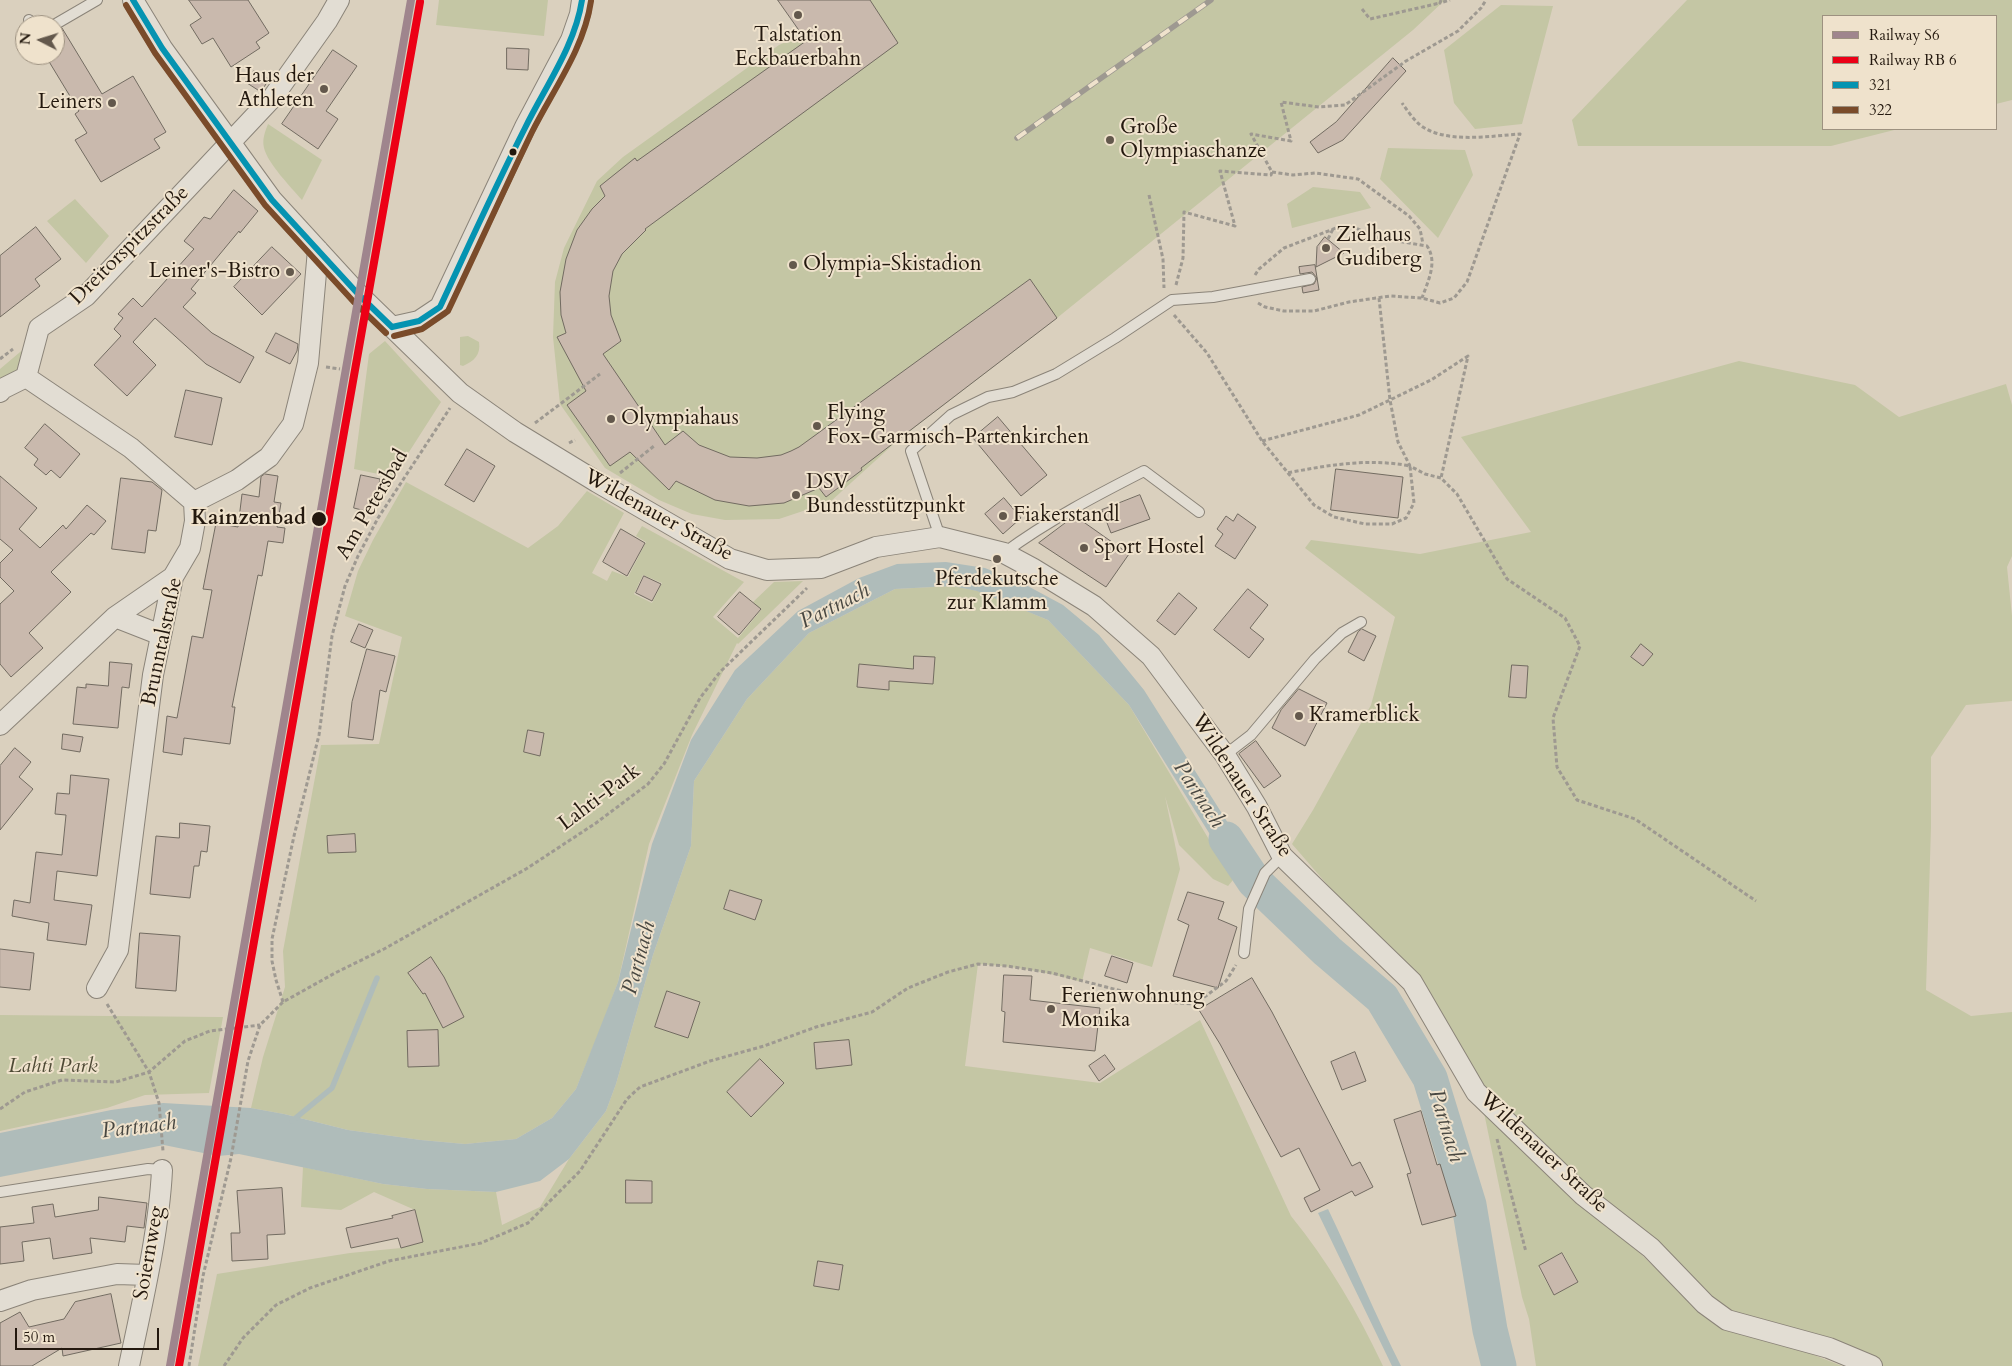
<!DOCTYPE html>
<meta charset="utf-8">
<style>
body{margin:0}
#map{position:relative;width:2012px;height:1366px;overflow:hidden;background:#dad0be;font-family:Cardo,serif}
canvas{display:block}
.legend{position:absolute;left:1822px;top:15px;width:175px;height:115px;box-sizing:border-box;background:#efe2cc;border:1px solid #9d9180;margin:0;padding:6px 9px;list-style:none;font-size:15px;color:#23180e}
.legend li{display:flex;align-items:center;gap:10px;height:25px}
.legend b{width:25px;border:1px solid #9d9180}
.north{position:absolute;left:15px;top:15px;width:50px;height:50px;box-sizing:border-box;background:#efe2cc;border:1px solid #9d9180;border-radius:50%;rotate:275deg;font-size:14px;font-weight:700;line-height:20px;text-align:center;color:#23180e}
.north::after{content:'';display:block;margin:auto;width:18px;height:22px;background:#63584c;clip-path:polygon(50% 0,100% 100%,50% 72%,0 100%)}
.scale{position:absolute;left:15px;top:1328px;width:144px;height:22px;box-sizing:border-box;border:2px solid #23180e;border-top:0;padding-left:6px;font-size:15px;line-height:18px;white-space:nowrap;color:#23180e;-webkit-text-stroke:4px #efe2cc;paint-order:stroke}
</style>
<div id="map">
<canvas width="2012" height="1366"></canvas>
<ul class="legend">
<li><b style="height:6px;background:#9f858d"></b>Railway S6</li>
<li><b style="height:6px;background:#ec0016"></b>Railway RB 6</li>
<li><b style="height:6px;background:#0593b1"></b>321</li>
<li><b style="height:6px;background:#7a4b2a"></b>322</li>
</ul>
<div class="north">N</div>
<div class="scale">50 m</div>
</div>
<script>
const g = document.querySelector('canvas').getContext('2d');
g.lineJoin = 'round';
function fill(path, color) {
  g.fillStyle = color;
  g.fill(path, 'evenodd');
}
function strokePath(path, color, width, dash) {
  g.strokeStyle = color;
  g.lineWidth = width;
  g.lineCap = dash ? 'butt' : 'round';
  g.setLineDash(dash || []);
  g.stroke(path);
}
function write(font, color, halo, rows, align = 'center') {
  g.font = font + ' Cardo,serif';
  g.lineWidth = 4;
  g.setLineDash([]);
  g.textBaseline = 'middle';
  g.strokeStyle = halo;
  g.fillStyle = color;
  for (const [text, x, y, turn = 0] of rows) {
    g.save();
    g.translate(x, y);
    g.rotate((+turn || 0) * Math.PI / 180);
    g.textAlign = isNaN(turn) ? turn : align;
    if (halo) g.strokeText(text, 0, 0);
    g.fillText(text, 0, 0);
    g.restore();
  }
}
const green = new Path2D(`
 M 439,0 L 548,0 L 544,36 L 436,25 Z
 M 854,0 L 1445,0 L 1413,30 L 1057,318 L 897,441 L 830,502 L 779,519 L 725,520 L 692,514 L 659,500 L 605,468 L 560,404 L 553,337 L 555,282 L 564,248 L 597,181 L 623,157 L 779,45 L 819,27 Z
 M 1687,0 L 2012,0 L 2012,100 L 1996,104 L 1996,16 L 1823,16 L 1823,129 L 1898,129 L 1831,146 L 1578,146 L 1572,120 Z
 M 1501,5 L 1553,6 L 1522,124 L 1475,129 L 1454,103 L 1444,50 Z
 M 268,124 L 322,160 L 302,200 C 291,187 268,164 264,148 C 262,139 265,132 268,124 Z
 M 1388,148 L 1465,150 L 1473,175 L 1438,238 L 1380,179 Z
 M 1313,187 L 1360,192 L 1371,208 L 1292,228 L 1287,204 Z
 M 75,199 L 109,236 L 86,263 L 47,221 Z
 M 468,336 L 479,342 C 481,355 474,361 463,366 L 460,365 L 460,337 Z
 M 385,341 L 441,402 L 393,477 L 354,469 L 369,354 Z
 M 26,347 L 18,373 L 4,380 L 0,378 L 0,369 Z
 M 1739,361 L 1855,385 L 1899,417 L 2006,384 L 2012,405 L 2012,556 L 2007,567 L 2012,616 L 2012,701 L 1966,705 L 1931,757 L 1931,827 L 1926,990 L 1971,1016 L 2012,1012 L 2012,1366 L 1879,1366 L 1727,1320 L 1476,1092 L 1412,982 L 1292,844 L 1313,810 L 1371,705 L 1395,617 L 1305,548 L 1311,540 L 1420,554 L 1531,532 L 1461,437 Z
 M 406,482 L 528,548 L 558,526 L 587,491 L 624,513 L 592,573 L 607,581 L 612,571 L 628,577 L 646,542 L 636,536 L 642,526 L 744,582 L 713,617 L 738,638 L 761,610 L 753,602 L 774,582 L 803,581 L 738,644 L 737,643 L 692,735 L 649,844 L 618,982 L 600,1030 L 576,1089 L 552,1118 L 516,1139 L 465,1144 L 421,1140 L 348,1130 L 284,1114 L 251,1108 L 263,1057 L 285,987 L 283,951 L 321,745 L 379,744 L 402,637 L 345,616 L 358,571 L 373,540 ZM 643,575 L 662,583 L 652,603 L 634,594 Z
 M 952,586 L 978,591 L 1048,620 L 1129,705 L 1233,880 L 1228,886 L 1213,879 L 1179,845 L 1165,796 L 1180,869 L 1152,967 L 1090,948 L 1082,982 C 1047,972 1014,966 978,964 L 965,1066 L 1100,1083 L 1200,1020 L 1291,1216 C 1328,1261 1358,1313 1383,1366 L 198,1366 L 217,1274 L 350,1253 L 401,1248 L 423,1242 L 415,1210 L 374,1192 L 341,1210 L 301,1207 L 303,1167 L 383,1184 L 427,1189 L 496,1192 L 502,1225 L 540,1207 L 569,1159 L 606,1111 L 616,1084 L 653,955 L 691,846 L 694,781 L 747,699 L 809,633 L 895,589 Z
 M 0,1015 L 219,1017 L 223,1017 L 209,1093 L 145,1095 L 107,1108 L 0,1131 Z
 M 1482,1103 L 1709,1319 L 1796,1348 L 1842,1366 L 1536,1366 L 1529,1319 L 1522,1297 ZM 1563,1253 L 1578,1282 L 1554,1295 L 1538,1267 Z`);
const water = new Path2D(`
 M 946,562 L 985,568 L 1024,584 L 1063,605 L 1099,635 L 1144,690 L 1257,869 L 1246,892 L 1129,705 L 1048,620 L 977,591 L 952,586 L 895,589 L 809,633 L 747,699 L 694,781 L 691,846 L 653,955 L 616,1084 L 606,1111 L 569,1159 L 540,1181 L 496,1192 L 427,1189 L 383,1184 L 239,1154 L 218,1156 L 164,1145 L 0,1177 L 0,1133 L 111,1110 L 163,1103 L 251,1108 L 284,1114 L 348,1130 L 421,1140 L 465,1144 L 516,1139 L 552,1118 L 576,1089 L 618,982 L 652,844 L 691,740 L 735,670 L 798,611 L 859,578 L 897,564 Z
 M 1328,1209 C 1353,1261 1375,1314 1401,1366 L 1392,1366 L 1318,1213 Z`);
const stream = new Path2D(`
 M 292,1121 L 332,1088 L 377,978`);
const river = new Path2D(`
 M 1226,839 L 1254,881 L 1327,951 L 1382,998 L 1430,1078 L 1469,1205 L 1490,1330 L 1499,1366`);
const building = new Path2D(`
 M 189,0 L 248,0 L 269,33 L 256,42 L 260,48 L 231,67 L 213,38 L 202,44 L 190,25 L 201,18 Z
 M 778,0 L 870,0 L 898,43 L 645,229 L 646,230 L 622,254 L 613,271 L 609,296 L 611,315 L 621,341 L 603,354 L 665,445 L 683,431 L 699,445 L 730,457 L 757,458 L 781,455 L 791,451 L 799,447 L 1030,279 L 1057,318 L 861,468 L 862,470 L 826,497 L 819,488 L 784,503 L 749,506 L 715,500 L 676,481 L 669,490 L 630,452 L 610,466 L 567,405 L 586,391 L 557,337 L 566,333 L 561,315 L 560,292 L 566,259 L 577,230 L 592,209 L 605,196 L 600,186 L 635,158 L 637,161 L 806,41 Z
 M 62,28 L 102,94 L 133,76 L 166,132 L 154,139 L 160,148 L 101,182 L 75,140 L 87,133 L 75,114 L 79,111 L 45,55 L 55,55 L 55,32 Z
 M 507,48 L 529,49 L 528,70 L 507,69 Z
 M 333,50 L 357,66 L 326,111 L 338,119 L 318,149 L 282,124 Z
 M 1393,58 L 1406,71 L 1343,140 L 1318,153 L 1310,142 L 1336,122 Z
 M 254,71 L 269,79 L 261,92 L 247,83 Z
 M 234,190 L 258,211 L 240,233 L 239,231 L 191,289 L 196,293 L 183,307 L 212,333 L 254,357 L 240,383 L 206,364 L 155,318 L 133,342 L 156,365 L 127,396 L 94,365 L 121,336 L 114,329 L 123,318 L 118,314 L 133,298 L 142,307 L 194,249 L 184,241 L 204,217 L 210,219 Z
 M 36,227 L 61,259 L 35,279 L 40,286 L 0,317 L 0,256 Z
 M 1325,237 L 1344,253 L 1316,267 L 1317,247 Z
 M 272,247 L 301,274 L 262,315 L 234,287 Z
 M 1315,265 L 1319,290 L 1303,293 L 1302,287 L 1314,284 L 1317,278 L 1312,272 L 1300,274 L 1299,267 Z
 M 276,333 L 298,344 L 297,351 L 290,364 L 266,352 Z
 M 186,390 L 222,398 L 212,445 L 175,437 Z
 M 998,417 L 1047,475 L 1021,496 L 973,438 Z
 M 45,424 L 80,454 L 60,478 L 51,470 L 46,475 L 34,465 L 38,459 L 25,448 Z
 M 467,449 L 495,466 L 474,502 L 445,485 Z
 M 1336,469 L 1403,477 L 1398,518 L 1331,510 Z
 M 265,474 L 278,476 L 274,502 L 281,503 L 277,527 L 285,528 L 283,543 L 268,541 L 262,576 L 258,575 L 232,707 L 235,707 L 230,744 L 184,738 L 182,755 L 163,752 L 167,716 L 177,718 L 192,636 L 203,638 L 212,590 L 203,589 L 216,523 L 238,527 L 242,494 L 259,497 L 261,477 Z
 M 361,475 L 380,479 L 373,513 L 354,508 Z
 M 0,476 L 37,508 L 19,529 L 40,548 L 63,525 L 66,529 L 87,505 L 106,521 L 94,535 L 91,533 L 51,572 L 71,592 L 29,633 L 43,648 L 11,677 L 0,664 L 0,604 L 14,591 L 0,577 L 0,563 L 13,550 L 0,539 Z
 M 121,478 L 152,482 L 162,490 L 156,531 L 148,530 L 145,553 L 112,549 Z
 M 1140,495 L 1150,519 L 1111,533 L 1102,510 Z
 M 1004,498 L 1021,518 L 1003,534 L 985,514 Z
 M 1238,514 L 1256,527 L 1235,559 L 1215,546 L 1223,534 L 1217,529 L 1226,516 L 1233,521 Z
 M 1075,516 L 1129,554 L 1106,587 L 1039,543 Z
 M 621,529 L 645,543 L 627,576 L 603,562 Z
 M 644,576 L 661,584 L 652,601 L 636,593 Z
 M 1248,589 L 1268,605 L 1250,628 L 1264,639 L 1249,658 L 1214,630 Z
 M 740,592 L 761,609 L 739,635 L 718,617 Z
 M 1179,593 L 1197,608 L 1175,635 L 1157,621 Z
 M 359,624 L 373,630 L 365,648 L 351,642 Z
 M 1362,629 L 1376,636 L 1364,661 L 1348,652 L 1358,632 Z
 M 1641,644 L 1653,654 L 1643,666 L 1631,657 Z
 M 367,649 L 395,656 L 386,692 L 380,690 L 373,740 L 348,737 L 352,702 Z
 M 914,656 L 935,657 L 933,684 L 889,681 L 889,690 L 857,687 L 859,664 L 913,669 Z
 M 110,662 L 132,664 L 129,688 L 122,687 L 118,728 L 73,724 L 77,687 L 86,688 L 86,684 L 108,686 Z
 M 1512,665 L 1528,666 L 1526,698 L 1509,697 Z
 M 1299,689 L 1327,703 L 1305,746 L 1272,728 L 1281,710 Z
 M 528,730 L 544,733 L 540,756 L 524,752 Z
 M 63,734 L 83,737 L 80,752 L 62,749 Z
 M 1256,741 L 1281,776 L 1264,788 L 1239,754 Z
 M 15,748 L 31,762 L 19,777 L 33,789 L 0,830 L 0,766 Z
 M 71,775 L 109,779 L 97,876 L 57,871 L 54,900 L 92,905 L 86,945 L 47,940 L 49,923 L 12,916 L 14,900 L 30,903 L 36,852 L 62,855 L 66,815 L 55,814 L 57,793 L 69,794 Z
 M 180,823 L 210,826 L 207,852 L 201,851 L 199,866 L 194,866 L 190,898 L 150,894 L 156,836 L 179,838 Z
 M 355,834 L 356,852 L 328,853 L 327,836 Z
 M 730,890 L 762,900 L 755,920 L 724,909 Z
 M 1188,892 L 1224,902 L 1218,919 L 1237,927 L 1218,988 L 1173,976 L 1189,925 L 1178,920 Z
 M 140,933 L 180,936 L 176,991 L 136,988 Z
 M 0,949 L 34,953 L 30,990 L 0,987 Z
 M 1112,956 L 1133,963 L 1127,983 L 1105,976 Z
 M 431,957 L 444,977 L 464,1017 L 443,1028 L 425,993 L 423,994 L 408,973 Z
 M 1004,975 L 1032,976 L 1030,1000 L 1100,1008 L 1095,1051 L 1003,1042 L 1005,1012 L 1002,1011 Z
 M 1252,978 L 1272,1012 L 1352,1166 L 1360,1162 L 1373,1187 L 1355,1196 L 1352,1191 L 1311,1212 L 1304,1198 L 1320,1190 L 1299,1148 L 1281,1157 L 1220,1044 L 1199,1010 Z
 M 667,991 L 700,1002 L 688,1038 L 655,1027 Z
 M 438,1030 L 439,1066 L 408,1067 L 407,1031 Z
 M 849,1040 L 852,1065 L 816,1069 L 814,1043 Z
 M 1355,1052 L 1366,1081 L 1342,1090 L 1331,1062 Z
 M 1105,1055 L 1115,1069 L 1099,1081 L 1089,1066 Z
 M 760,1059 L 784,1083 L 751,1117 L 727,1092 Z
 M 1421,1111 L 1437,1165 L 1440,1164 L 1456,1216 L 1422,1225 L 1407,1174 L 1411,1173 L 1394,1120 Z
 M 626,1180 L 652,1181 L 652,1203 L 626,1203 Z
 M 282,1188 L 285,1234 L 267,1235 L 268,1259 L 232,1261 L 231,1233 L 240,1233 L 237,1191 Z
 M 99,1197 L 147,1203 L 144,1228 L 127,1226 L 125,1242 L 90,1238 L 92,1253 L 53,1259 L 50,1238 L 22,1242 L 24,1261 L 0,1264 L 0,1227 L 34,1223 L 32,1207 L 53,1204 L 55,1217 L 98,1210 Z
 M 415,1210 L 423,1242 L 401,1248 L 398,1238 L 351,1248 L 346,1228 L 393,1218 L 392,1216 Z
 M 1562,1253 L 1578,1282 L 1554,1295 L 1539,1266 Z
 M 818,1261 L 843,1265 L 839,1290 L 814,1286 Z
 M 111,1294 L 121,1343 L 63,1356 L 62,1348 L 32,1366 L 0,1366 L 0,1323 L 20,1312 L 29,1327 L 64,1319 L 75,1302 Z`);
const path = new Path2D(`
 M 1441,0 L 1440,3 L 1450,0
 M 1362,9 L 1370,19 L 1440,3
 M 1272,172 L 1293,175 L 1315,173 L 1358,179 L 1409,216 L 1420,229 L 1423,244
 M 1149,195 L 1163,259 L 1164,288
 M 1328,239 L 1333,229
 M 1255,275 L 1259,269 L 1284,248 L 1336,228 L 1353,227 L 1379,238 L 1427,246 C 1438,262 1428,281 1422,298
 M 1176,285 L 1183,258 L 1184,212 L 1235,226 L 1220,171 L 1271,175 L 1272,172 L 1251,134 L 1291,141 L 1281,102 L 1319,107 L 1345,105 L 1406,61 L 1458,31 L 1481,8 L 1486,0
 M 1379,298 L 1390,400 L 1398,442 L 1410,466 L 1425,474 L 1441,478 L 1457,494 L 1507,579 L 1565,618 L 1580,646 L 1553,718 L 1557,767 L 1577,800 L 1635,819 L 1756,901
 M 1258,303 L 1265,307 L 1284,311 L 1314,311 L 1349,302 L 1390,296 L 1422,298 L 1440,303 L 1454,298 L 1467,282 L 1520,134 C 1490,136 1445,144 1420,125 C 1413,119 1407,110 1402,103
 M 1174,315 L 1207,353 L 1262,441 L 1314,505 L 1334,517 L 1365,524 L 1392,524 L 1406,518 L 1414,503 L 1410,466 C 1368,458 1329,465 1287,473
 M 0,359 L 13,349
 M 326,367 L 340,369
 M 535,423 L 600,374
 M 1262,441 L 1359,415 L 1431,380 L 1468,356 L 1441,478
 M 569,443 L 575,440
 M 620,473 L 654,446
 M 283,1002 L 276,980 L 272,961 L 272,939 L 294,836 L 319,735 L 332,636 L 345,586 L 358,556 L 378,518 L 450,408
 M 107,1004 L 149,1072 L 159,1103 L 163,1151
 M 0,1109 L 25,1092 L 62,1080 L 116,1082 L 149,1072 L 185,1041 L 210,1031 L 260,1025
 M 1497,1139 L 1526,1252
 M 189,1366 L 203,1276 L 231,1158 L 248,1061 L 260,1025 L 283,1002 L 335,973 L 384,949 L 526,869 L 596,823 L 648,784 L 664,764 L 700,698 L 720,672 L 807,588
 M 224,1366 L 243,1338 L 276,1305 L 310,1288 L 389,1261 L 481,1243 L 528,1223 L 580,1171 L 627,1099 L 640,1087 L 710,1061 L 764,1046 L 816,1027 L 872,1012 L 908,988 L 948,972 L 978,964 L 1007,966 L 1052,973 L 1164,1002 L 1195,1004 L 1226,981 L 1236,965`);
const service = new Path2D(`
 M 29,20 L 32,25
 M 54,25 L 97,0
 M 940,537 L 911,451 L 951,415 L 988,397 L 1013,392 L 1056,374 L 1115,338 L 1172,300 L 1213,297 L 1310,279
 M 1004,553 C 1047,521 1097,495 1144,471 L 1199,512
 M 1225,755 L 1251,735 L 1315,659 L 1342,633 L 1361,622
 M 1244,953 L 1249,909 L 1265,873 L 1282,856
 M 0,1192 L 148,1169 L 162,1170`);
const minor = new Path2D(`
 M 133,0 L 162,48 L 272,200 L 359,295 L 460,393 L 515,432 L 597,482 L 730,559 L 767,570 L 821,568 L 876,547 L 940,537 L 1004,553 L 1032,568 L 1094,606 L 1151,656 L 1225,755 L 1257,807 L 1282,856 L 1412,982 L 1476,1092 L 1583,1195 L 1651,1248 L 1705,1304 L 1727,1320 L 1829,1348 L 1872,1366
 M 392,327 L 419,321 L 440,307 L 525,127 L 571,40 L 580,14 L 582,0
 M 26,377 L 131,448 L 194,502 L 195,521 L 190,548 L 173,577 L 153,675 L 118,950 L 97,988
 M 0,392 L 2,389 L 26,377 L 39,328 L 86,296 L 273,97 L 327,21 L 339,0
 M 194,502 L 237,480 L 269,457 L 293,424 L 308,363 L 318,250
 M 115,617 L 161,635
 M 0,725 L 115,617 L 173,577
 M 0,1301 L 32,1290 L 117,1274 L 147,1275
 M 129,1366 C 142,1304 159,1232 162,1170`);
const rail = new Path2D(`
 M 1017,138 L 1211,0`);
const bus1 = new Path2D(`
 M 133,0 L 162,48 L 272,200 L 359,295 L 392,327
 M 392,327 L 419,321 L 440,307 C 468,247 495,187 525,128 C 545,87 575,46 582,0`);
const bus2 = new Path2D(`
 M 126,5 L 155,53 L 265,205 L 353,301 L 386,333
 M 394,336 L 422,329 L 448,311 C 476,252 503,192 532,132 C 553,90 584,49 591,1`);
const rail1 = new Path2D(`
 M 170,1366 L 411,0`);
const rail2 = new Path2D(`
 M 179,1366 L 420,2`);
const markers = [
 [798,15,5,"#63584c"],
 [324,89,5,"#63584c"],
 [112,103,5,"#63584c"],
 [1110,140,5,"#63584c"],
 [513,152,4.5,"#23180e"],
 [1326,248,5,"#63584c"],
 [793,265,5,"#63584c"],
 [290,272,5,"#63584c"],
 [611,419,5,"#63584c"],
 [817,426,5,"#63584c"],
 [796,495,5,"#63584c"],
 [1003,516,5,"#63584c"],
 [319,519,8,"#23180e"],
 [1084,548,5,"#63584c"],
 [997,559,5,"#63584c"],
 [1299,716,5,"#63584c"],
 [1051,1009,5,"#63584c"]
];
const poiNames = [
 ["Talstation",798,36,"center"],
 ["Eckbauerbahn",798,60,"center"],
 ["Haus der",314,77,"right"],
 ["Athleten",314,101,"right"],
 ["Leiners",102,103,"right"],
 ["Große",1120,128],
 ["Olympiaschanze",1120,152],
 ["Zielhaus",1336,236],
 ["Gudiberg",1336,260],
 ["Olympia-Skistadion",803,265],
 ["Leiner's-Bistro",280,272,"right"],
 ["Flying",827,414],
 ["Fox-Garmisch-Partenkirchen",827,438],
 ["Olympiahaus",621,419],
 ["DSV",806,483],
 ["Bundesstützpunkt",806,507],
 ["Fiakerstandl",1013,516],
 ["Sport Hostel",1094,548],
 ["Pferdekutsche",997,580,"center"],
 ["zur Klamm",997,604,"center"],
 ["Kramerblick",1309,716],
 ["Ferienwohnung",1061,997],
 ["Monika",1061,1021]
];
const streetNames = [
 ["Dreitorspitzstraße",130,246,-45],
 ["Am Petersbad",373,505,-60],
 ["Wildenauer Straße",658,516,29],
 ["Brunntalstraße",163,642,-78],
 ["Wildenauer Straße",1241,786,57],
 ["Lahti-Park",600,798,-37],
 ["Wildenauer Straße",1543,1153,43],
 ["Soiernweg",150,1253,-80]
];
const stopNames = [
 ["Kainzenbad",306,519]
];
const parkNames = [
 ["Lahti Park",53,1067]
];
const waterNames = [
 ["Partnach",835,607,-27],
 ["Partnach",1198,795,57],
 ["Partnach",640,958,-75],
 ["Partnach",1445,1126,73],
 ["Partnach",139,1128,-7]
];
fill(green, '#c4c6a4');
fill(water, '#afbcba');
strokePath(stream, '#afbcba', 5.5);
strokePath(river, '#afbcba', 35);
fill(building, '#c9b9ad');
strokePath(building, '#726b61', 1);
strokePath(service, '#8b8479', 12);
strokePath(minor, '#8b8479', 22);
strokePath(path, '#9e9991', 3, [4, 2.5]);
strokePath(service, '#e2ddd3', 10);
strokePath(minor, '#e2ddd3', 20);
strokePath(rail, '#9e9991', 5.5);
strokePath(rail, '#efe2cc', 4, [11]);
strokePath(bus1, '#0593b1', 6);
strokePath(bus2, '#7a4b2a', 6);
strokePath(rail1, '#9f858d', 8);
strokePath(rail2, '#ec0016', 8);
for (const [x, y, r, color] of markers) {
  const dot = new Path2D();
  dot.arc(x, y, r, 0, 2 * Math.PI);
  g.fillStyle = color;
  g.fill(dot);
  strokePath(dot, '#efe2cc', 2);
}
write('21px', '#23180e', '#efe2cc', poiNames, 'left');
write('21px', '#23180e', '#efe2cc', streetNames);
write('bold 21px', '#23180e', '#efe2cc', stopNames, 'right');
write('italic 21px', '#4e4a35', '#efe2cc', parkNames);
write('italic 22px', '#484741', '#efe2cc', waterNames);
</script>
